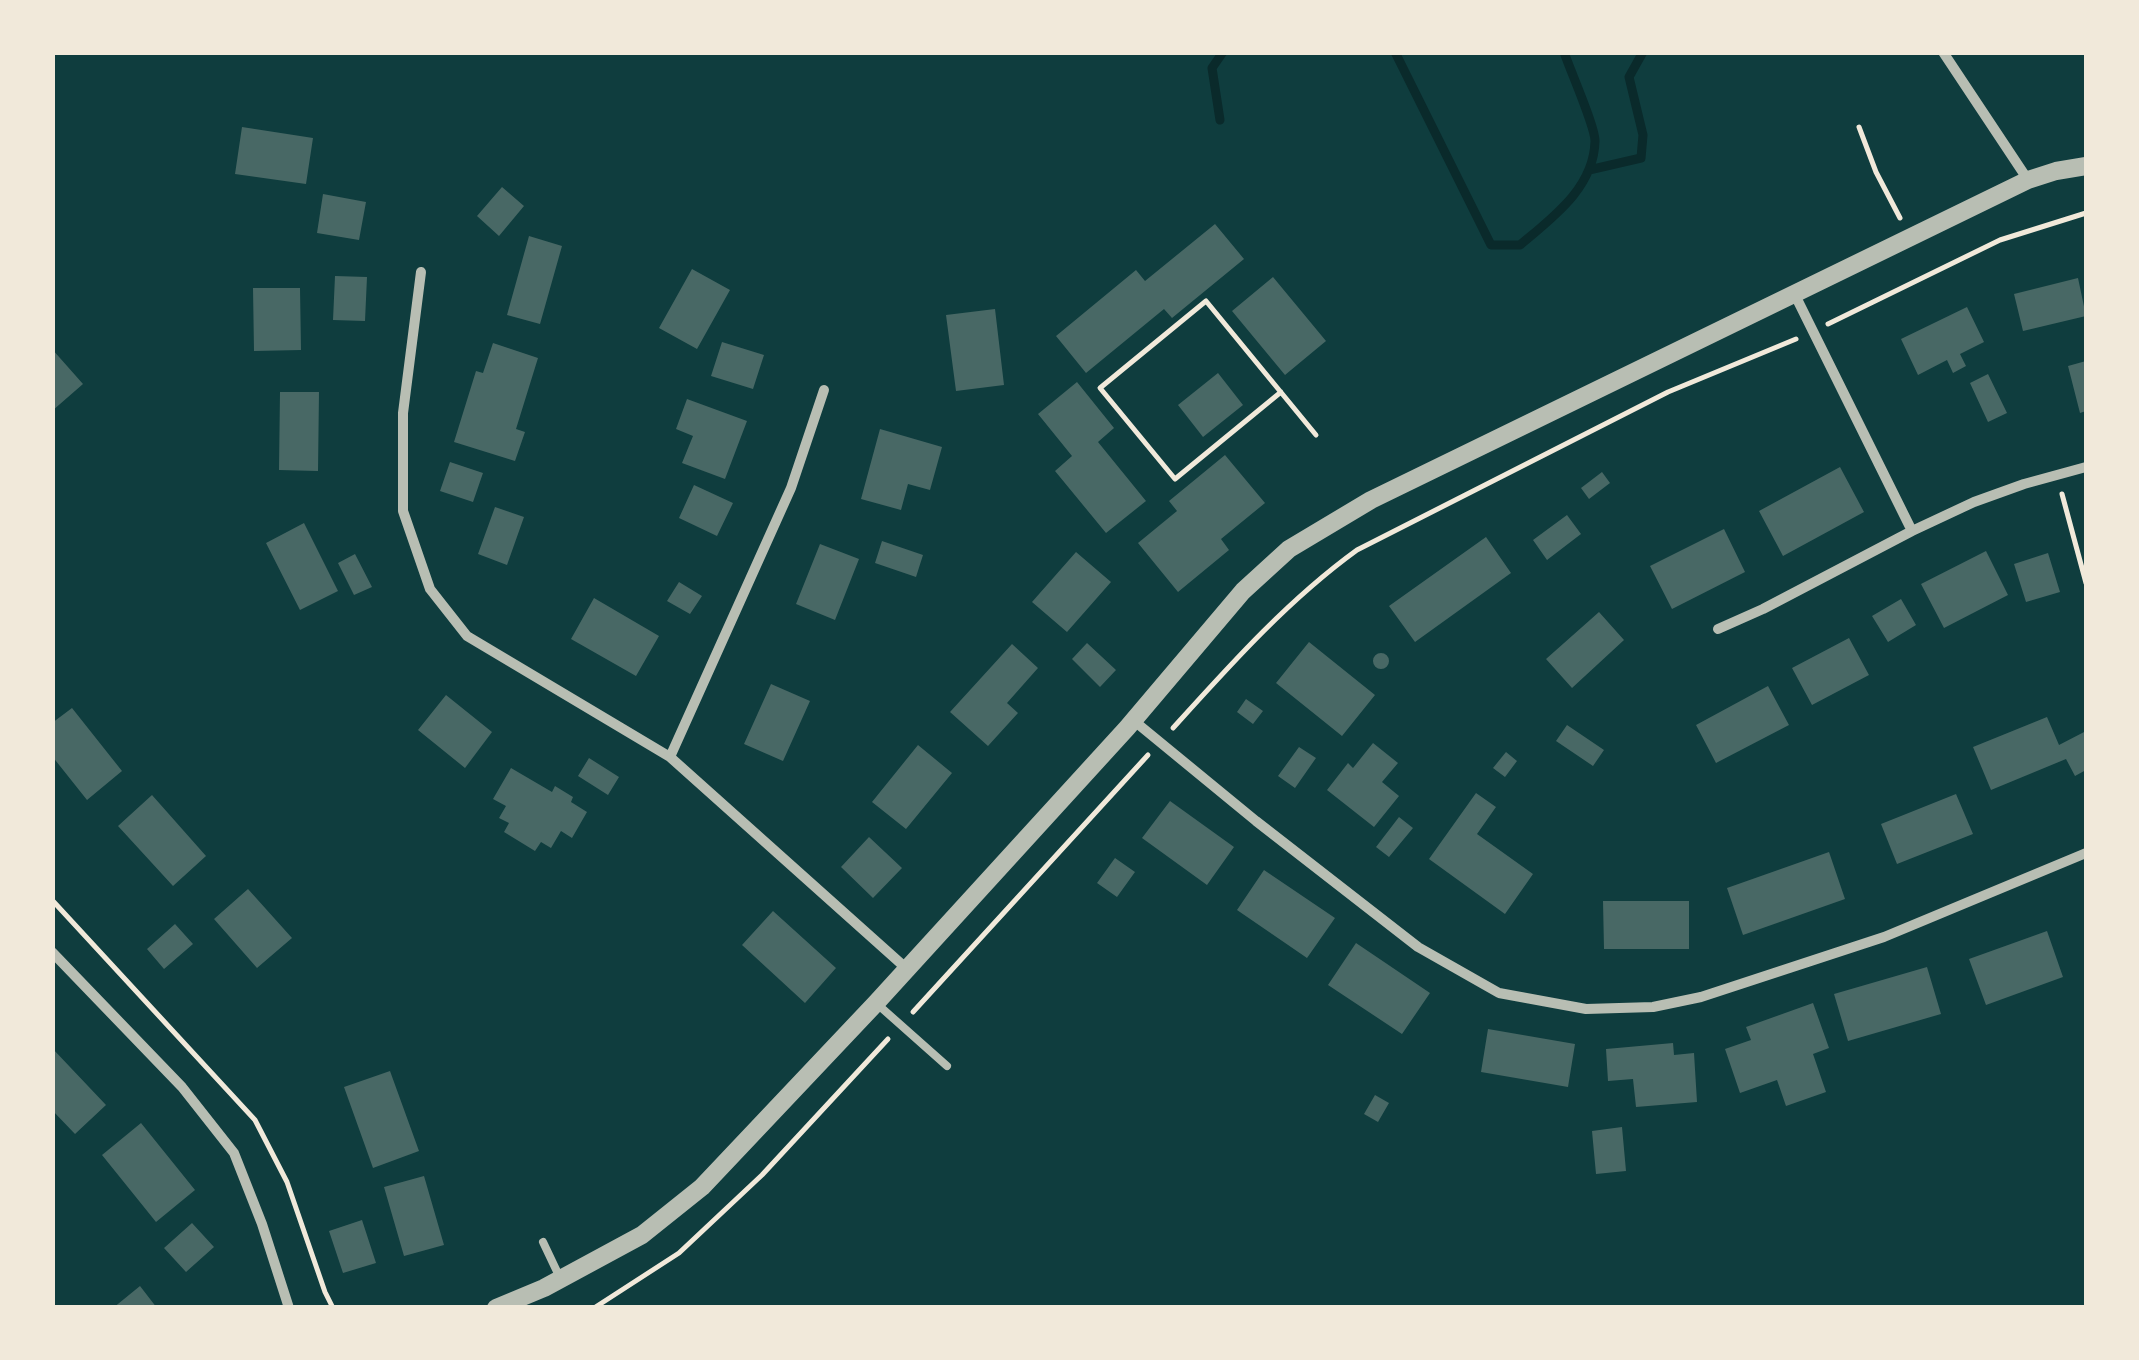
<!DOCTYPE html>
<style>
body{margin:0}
#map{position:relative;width:2139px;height:1360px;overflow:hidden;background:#0f3d3e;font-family:"Nunito Sans",sans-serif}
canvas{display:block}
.frame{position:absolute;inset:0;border:55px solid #f1e9da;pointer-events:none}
</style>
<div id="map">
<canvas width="2139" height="1360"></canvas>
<div class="frame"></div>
</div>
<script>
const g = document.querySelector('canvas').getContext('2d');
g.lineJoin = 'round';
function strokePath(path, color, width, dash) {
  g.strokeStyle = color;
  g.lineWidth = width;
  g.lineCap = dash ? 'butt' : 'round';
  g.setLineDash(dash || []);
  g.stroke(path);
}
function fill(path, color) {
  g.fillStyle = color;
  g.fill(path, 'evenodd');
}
const stream = new Path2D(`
 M 1395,52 L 1491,245 L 1520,245 C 1552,218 1594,188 1595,141 C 1595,126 1570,70 1564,52
 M 1220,120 L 1212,68 L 1223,52
 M 1589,170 L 1641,158 L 1643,135 L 1629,77 L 1643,52`);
const building = new Path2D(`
 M 242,127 L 313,138 L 306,184 L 235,174 Z
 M 502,187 L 524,206 L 499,236 L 477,216 Z
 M 323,194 L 366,202 L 359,240 L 317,233 Z
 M 1215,224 L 1244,259 L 1172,318 L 1164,309 L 1086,373 L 1056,336 L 1136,270 L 1145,281 Z
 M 529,236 L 562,246 L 540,324 L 507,315 Z
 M 692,269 L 730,290 L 697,349 L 659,328 Z
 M 335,276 L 367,277 L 365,321 L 333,320 Z
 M 1273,277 L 1326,341 L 1285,375 L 1232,311 Z
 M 2078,278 L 2086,316 L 2023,331 L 2014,294 Z
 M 253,288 L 300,288 L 301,350 L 254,351 Z
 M 1967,307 L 1984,342 L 1960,354 L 1966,366 L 1953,373 L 1947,360 L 1918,375 L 1901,339 Z
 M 995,309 L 1004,385 L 956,391 L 946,315 Z
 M 722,342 L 764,355 L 753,389 L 711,376 Z
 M 493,343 L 538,358 L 516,429 L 525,432 L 515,461 L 454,442 L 476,371 L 483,373 Z
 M 52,349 L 83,384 L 52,411 Z
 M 2086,361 L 2086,411 L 2080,413 L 2068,366 Z
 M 1218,373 L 1243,405 L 1203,437 L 1178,405 Z
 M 1988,374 L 2007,413 L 1988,422 L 1970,383 Z
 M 1077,382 L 1114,428 L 1098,442 L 1146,501 L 1106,533 L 1055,471 L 1072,456 L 1038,414 Z
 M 280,392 L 319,392 L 318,471 L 279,470 Z
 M 687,399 L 747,421 L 725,479 L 682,463 L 693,436 L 676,429 Z
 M 880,429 L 942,447 L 930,490 L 908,484 L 901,510 L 861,499 Z
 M 1225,455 L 1265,503 L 1221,539 L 1229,550 L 1178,592 L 1138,543 L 1177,511 L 1169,501 Z
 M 450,462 L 483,473 L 473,502 L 440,491 Z
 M 1840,467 L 1864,512 L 1783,556 L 1759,511 Z
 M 1602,472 L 1610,483 L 1589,499 L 1581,488 Z
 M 694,485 L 733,503 L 717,536 L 679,518 Z
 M 495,507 L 524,517 L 507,565 L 478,554 Z
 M 1567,515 L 1581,534 L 1547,560 L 1533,540 Z
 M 304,523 L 338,591 L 300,610 L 266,543 Z
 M 1724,529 L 1745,572 L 1672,609 L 1650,566 Z
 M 1486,537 L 1511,573 L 1415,642 L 1389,606 Z
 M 882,541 L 923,555 L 916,577 L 875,563 Z
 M 820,544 L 859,559 L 835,620 L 796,604 Z
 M 1986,551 L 2008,595 L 1944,628 L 1921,584 Z
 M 1076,552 L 1111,582 L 1067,632 L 1032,602 Z
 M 2048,553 L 2060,592 L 2026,602 L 2014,564 Z
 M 355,554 L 372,587 L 354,595 L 338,563 Z
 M 679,582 L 702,596 L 690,614 L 667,601 Z
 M 594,598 L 659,636 L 636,676 L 571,639 Z
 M 1901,599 L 1916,625 L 1888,642 L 1872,616 Z
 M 1599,612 L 1624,640 L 1572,688 L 1546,659 Z
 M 1849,638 L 1869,675 L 1812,705 L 1792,668 Z
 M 1309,642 L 1375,695 L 1342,736 L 1276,683 Z
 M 1087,643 L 1116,670 L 1100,687 L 1072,659 Z
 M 1012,644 L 1038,668 L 1007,703 L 1018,713 L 988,746 L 950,712 Z
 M1373 661a8 8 0 1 1 16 0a8 8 0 1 1-16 0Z
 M 771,684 L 810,701 L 783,761 L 744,744 Z
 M 1768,686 L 1789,725 L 1716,763 L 1696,725 Z
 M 446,695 L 492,732 L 465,768 L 418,730 Z
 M 1246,699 L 1263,711 L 1253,724 L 1237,712 Z
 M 72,708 L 122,771 L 87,800 L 52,756 L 52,723 Z
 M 2047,717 L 2059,745 L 2086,731 L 2086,770 L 2075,776 L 2066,759 L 1991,790 L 1973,747 Z
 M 1567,725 L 1604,750 L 1593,766 L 1556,741 Z
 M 1373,743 L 1398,763 L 1382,782 L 1399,796 L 1374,827 L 1327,790 L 1348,763 L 1353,768 Z
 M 918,745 L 952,773 L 906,829 L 872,802 Z
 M 1299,747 L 1316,758 L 1295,788 L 1278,776 Z
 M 1506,752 L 1517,761 L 1505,777 L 1493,768 Z
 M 589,758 L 619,777 L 608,795 L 578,776 Z
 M 511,768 L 552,792 L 555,786 L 573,797 L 571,802 L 587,812 L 572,838 L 561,831 L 551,848 L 541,842 L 535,851 L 504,832 L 509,823 L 499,818 L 506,806 L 493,799 Z
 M 1476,793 L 1496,807 L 1477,834 L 1533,874 L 1505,914 L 1429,859 Z
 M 1956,794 L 1973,834 L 1897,864 L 1881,824 Z
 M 152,795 L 206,856 L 173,886 L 118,826 Z
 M 1170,801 L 1234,847 L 1207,885 L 1142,838 Z
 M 1399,817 L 1413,828 L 1389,857 L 1376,847 Z
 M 869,837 L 902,868 L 873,898 L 841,867 Z
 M 1829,852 L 1845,899 L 1743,935 L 1727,888 Z
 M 1115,858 L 1135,872 L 1117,897 L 1097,883 Z
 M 1264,870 L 1335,918 L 1307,958 L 1237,910 Z
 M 248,889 L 292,938 L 257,968 L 214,919 Z
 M 1603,901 L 1689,901 L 1689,949 L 1604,949 Z
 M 773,911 L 836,968 L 805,1003 L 742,945 Z
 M 175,924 L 193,944 L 164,969 L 147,949 Z
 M 2047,931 L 2063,977 L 1986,1005 L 1969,959 Z
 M 1356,943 L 1430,993 L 1402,1034 L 1328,985 Z
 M 1927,967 L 1941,1014 L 1848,1041 L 1834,994 Z
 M 1813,1003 L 1829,1048 L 1813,1054 L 1826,1092 L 1786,1106 L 1777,1080 L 1740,1093 L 1725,1049 L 1751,1040 L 1746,1027 Z
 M 1488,1029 L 1575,1044 L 1568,1087 L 1481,1072 Z
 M 1673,1043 L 1674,1055 L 1694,1053 L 1697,1102 L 1636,1107 L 1633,1079 L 1608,1081 L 1606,1049 Z
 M 52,1048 L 106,1105 L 75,1134 L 52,1110 Z
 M 390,1071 L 419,1151 L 373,1168 L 344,1087 Z
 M 1375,1095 L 1389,1103 L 1378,1122 L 1364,1114 Z
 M 141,1123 L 195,1190 L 156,1222 L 102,1155 Z
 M 1622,1127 L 1626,1171 L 1596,1174 L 1592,1131 Z
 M 424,1176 L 444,1245 L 404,1256 L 384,1187 Z
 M 362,1220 L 376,1263 L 343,1273 L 329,1231 Z
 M 192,1223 L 214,1247 L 186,1272 L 164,1248 Z
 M 140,1286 L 157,1308 L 113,1308 Z`);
const path = new Path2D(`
 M 1859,127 L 1876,172 L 1900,218
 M 1828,324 L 2000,240 L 2086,213
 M 1281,392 L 1175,479 L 1100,388 L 1206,301 L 1316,435
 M 2062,494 L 2086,583
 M 1173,728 C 1230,665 1288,600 1357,550 L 1668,392 L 1796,339
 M 52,900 L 255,1120 L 287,1182 L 325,1292 L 333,1308
 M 913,1012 L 1148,755
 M 594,1308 L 679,1253 L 762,1175 L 888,1039`);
const service = new Path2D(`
 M 876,1003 L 947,1066
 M 543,1242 L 561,1280`);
const minor = new Path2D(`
 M 1943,52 L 2028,180
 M 421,272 L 403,413 L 403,511 L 430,589 L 467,636 L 670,757 L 907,969
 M 1795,295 L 1912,531
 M 1718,629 L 1763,609 L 1912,531 L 1974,502 L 2024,484 L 2086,467
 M 1133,720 L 1256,821 L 1418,947 L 1499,993 L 1586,1009 L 1653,1007 L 1701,997 L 1884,937 L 2086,853
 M 670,757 L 791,488 L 824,390
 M 52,952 L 182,1087 L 234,1153 L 262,1224 L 289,1308`);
const tertiary = new Path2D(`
 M 496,1308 L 544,1288 L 642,1235 L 702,1187 L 876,1003 L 1127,728 L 1243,591 L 1289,549 L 1371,500 L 2028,180 L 2056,171 L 2086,166`);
strokePath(stream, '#0a2a2b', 9);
fill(building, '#486865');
strokePath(path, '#f1e9da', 5);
strokePath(service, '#b8beb3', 8);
strokePath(minor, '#b8beb3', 10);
strokePath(tertiary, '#b8beb3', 18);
</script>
